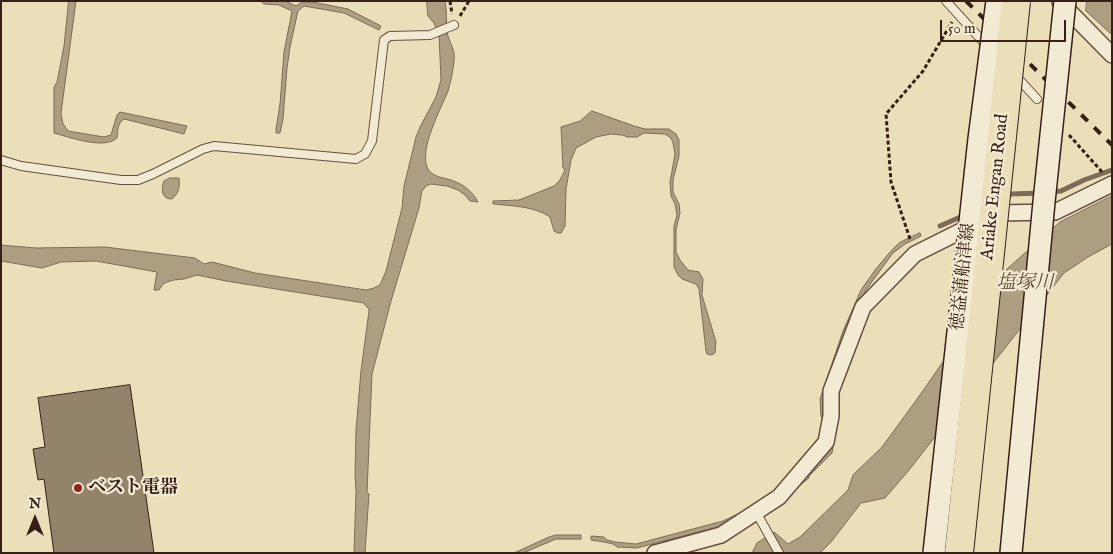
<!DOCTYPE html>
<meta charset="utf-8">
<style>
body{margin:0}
#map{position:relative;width:1113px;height:554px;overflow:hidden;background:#ebdfba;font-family:"IM FELL English",serif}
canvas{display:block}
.frame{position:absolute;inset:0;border:2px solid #361f16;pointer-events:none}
.north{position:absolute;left:10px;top:494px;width:50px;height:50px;-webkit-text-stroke:4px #f2ead2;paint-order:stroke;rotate:0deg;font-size:14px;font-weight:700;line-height:20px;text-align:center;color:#361f16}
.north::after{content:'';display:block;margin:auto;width:18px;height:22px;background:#361f16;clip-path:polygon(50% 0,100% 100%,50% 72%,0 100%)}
.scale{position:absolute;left:940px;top:20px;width:126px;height:22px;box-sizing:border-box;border:2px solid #361f16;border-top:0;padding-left:6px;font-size:15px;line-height:18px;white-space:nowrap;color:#361f16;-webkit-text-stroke:4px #f2ead2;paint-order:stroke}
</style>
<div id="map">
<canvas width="1113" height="554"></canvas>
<div class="frame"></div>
<div class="north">N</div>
<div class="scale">50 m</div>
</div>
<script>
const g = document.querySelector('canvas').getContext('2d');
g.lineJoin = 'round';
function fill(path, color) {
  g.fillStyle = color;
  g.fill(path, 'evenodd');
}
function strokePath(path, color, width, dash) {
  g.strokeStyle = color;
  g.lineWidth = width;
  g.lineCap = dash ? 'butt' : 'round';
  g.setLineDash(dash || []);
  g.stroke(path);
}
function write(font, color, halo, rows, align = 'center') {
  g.font = font + ' "IM FELL English","Noto Serif JP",serif';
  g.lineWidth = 4.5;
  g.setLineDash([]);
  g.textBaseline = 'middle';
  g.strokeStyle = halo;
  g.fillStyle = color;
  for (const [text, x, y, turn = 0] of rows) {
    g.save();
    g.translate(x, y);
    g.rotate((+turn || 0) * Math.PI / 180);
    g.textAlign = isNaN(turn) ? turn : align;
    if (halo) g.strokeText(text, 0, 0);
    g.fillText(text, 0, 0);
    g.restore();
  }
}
const water = new Path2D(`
 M 69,1 L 76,1 L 61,113 L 63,124 L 68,131 L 104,137 L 111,135 L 117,115 L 120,112 L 187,126 L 184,134 L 124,119 C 117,123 118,132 117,138 C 104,150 69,137 54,133 L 54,87 L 57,82 L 64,46 Z
 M 261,1 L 285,1 L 296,6 L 302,2 L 313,2 L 348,9 L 381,26 L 379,30 L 344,13 L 304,6 L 298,11 L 290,47 L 287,68 L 283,119 L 280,133 L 276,133 L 276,129 L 280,104 L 284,52 L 292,11 L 279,5 L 264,4 Z
 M 427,1 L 445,1 C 447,11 446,22 447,32 C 449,42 456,51 454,61 C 453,71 451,81 448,91 C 440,111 420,147 427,167 C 432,179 447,177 456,182 C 465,185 474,194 478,202 L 470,201 L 465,195 L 458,190 L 447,186 L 431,184 L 426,186 L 422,191 L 419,208 L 391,301 L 372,374 L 367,492 L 369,494 L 365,553 L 354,553 L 356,491 L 355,474 L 356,430 L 361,371 L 369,311 L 369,309 L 365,305 L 364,303 L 226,281 L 197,275 L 184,279 L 174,280 L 167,282 L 163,284 L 159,290 L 154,290 L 157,272 L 96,261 L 61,262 L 42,268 L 1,261 L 1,245 L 36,248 L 105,247 L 195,258 L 204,264 L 212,262 L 255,273 L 366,290 L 374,288 L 380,285 L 386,271 L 402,208 L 404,186 L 416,137 L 421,125 L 436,97 L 441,80 L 439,35 L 434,23 L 428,16 Z
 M 1087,1 L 1112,1 L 1112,35 L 1086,11 Z
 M 592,111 L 634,126 L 645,129 L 669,129 L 676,134 L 679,140 L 679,156 L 673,180 L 673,192 L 679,204 L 680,213 L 676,230 L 676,252 L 680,260 L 688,270 L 699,272 L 703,279 L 702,295 L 716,342 L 715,353 L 712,355 L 707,354 L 706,351 L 699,289 L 696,284 L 682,279 L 678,275 L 674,267 L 674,226 L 677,215 L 675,204 L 671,196 L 670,182 L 675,154 L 673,143 L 671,138 L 665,134 L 644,133 L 637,137 L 628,137 L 622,135 L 611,134 L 596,137 L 576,148 L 571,160 L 566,189 L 565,226 L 561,233 L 558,233 L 554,231 L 550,217 C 534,206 512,206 493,204 L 493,201 L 519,200 L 554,186 L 560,180 L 565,170 L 563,168 L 561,127 L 580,121 Z
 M 170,178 L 179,178 C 180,187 179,193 172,199 C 161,199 161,189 164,181 Z
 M 1112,196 L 1112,244 L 1088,257 L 1064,273 L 909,470 L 885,498 L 861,503 L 831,542 L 820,553 L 752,553 L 757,543 L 774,532 L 788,544 L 800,537 L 848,490 L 853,475 L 882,447 L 920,395 L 1008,268 L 1060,222 Z
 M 920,233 L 921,236 L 905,244 L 893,253 L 866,290 L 850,324 L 831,380 L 834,442 L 832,453 L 809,476 L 809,478 L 799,486 L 725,525 L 637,548 L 617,547 L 613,544 L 604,542 L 591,540 L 591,536 L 604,537 L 607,540 L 615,542 L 636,544 L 723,521 L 771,498 L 802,479 L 828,451 L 830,438 L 821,416 L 820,399 L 843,331 L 861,290 L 875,270 L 890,252 L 899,243 Z
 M 556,535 L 581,535 L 581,539 L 556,539 L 523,553 L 514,553 L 549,537 Z`);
const stream = new Path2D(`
 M 1049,192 L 1061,191 L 1084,180 L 1112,170
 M 1005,197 L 1011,194 L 1041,193
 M 940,226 L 965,215`);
const building = new Path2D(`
 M 130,385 L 154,553 L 54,553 L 44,479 L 38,480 L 33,449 L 45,447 L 38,398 Z`);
const path = new Path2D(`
 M 450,1 L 452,14
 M 460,16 L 469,1
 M 1069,135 L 1103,173
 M 910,239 L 891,182 L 886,114 L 923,71 L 952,22`);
const service = new Path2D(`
 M 946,1 L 987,46
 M 1016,76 L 1037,99
 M 1,160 L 21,166 L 121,180 L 138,180 L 153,174 L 203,149 L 214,146 L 356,159 L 365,154 L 372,141 L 384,40 L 390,36 L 430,35 L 454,25
 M 756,512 L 779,553`);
const minor = new Path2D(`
 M 1060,2 L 1112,55
 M 655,553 L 721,535 L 779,497 L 826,442 L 831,416 L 831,391 L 863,307 L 915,254 L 997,213 L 1055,212 L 1112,184`);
const rail = new Path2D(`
 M 966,1 L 1112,145`);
const secondaryBridge = new Path2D(`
 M 934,553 L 979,139 L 997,1
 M 1011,553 L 1044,202 L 1065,1`);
const motorwayBridge = new Path2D(`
 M 959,553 L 1016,1`);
const markers = [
 [78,488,5,"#8f2418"]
];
const streetNames = [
 ["Ariake Engan Road",996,187,-84],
 ["徳益蒲船津線",964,277,-84]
];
const poiNames = [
 ["ベスト電器",88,488]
];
const waterNames = [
 ["塩塚川",1025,284]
];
fill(water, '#ad9e82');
strokePath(water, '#7d6b57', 1);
strokePath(stream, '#7d6b57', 5);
fill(building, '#94836b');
strokePath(building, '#361f16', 1);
strokePath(service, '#634f3f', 10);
strokePath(minor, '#634f3f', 18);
strokePath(path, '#361f16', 3, [4, 2.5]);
strokePath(service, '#f2ead2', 8);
strokePath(minor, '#f2ead2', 15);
strokePath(rail, '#361f16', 4, [9, 9]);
strokePath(secondaryBridge, '#361f16', 24, []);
strokePath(motorwayBridge, '#361f16', 30, []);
strokePath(secondaryBridge, '#f2ead2', 21);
strokePath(motorwayBridge, '#ebdfba', 28);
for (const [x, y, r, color] of markers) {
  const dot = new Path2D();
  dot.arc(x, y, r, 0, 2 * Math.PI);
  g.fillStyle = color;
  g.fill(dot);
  strokePath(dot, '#f2ead2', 2);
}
write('18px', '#361f16', '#f2ead2', streetNames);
write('bold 18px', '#361f16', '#f2ead2', poiNames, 'left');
write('italic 19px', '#604b3c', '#f2ead2', waterNames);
</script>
